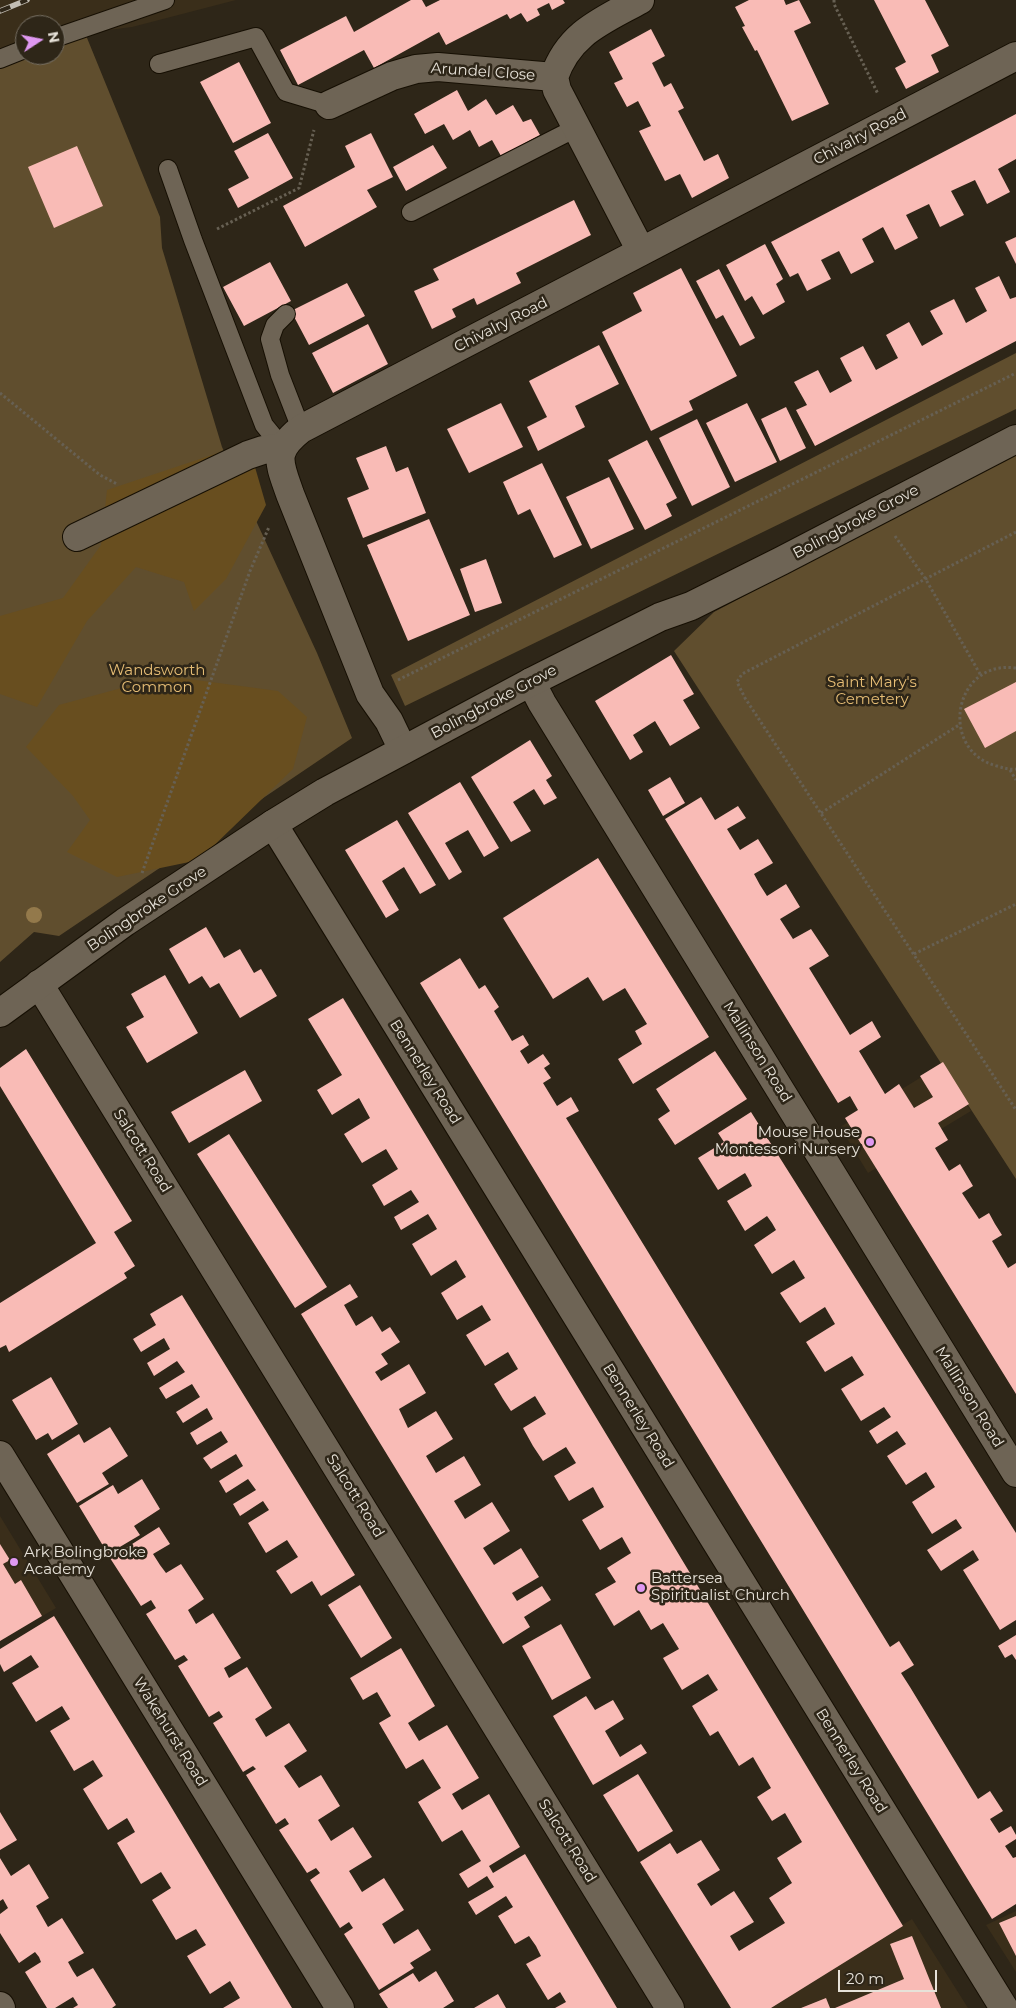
<!DOCTYPE html>
<style>
body{margin:0}
#map{position:relative;width:1016px;height:2008px;overflow:hidden;background:#2e2618;font-family:Montserrat,sans-serif}
canvas{display:block}
.north{position:absolute;left:15px;top:15px;width:50px;height:50px;box-sizing:border-box;background:#2e2618;border:1px solid #787165;border-radius:50%;rotate:79deg;font-size:14px;font-weight:700;line-height:20px;text-align:center;color:#e7e2d9}
.north::after{content:'';display:block;margin:auto;width:18px;height:22px;background:#df98f1;clip-path:polygon(50% 0,100% 100%,50% 72%,0 100%)}
.scale{position:absolute;left:838px;top:1970px;width:99px;height:22px;box-sizing:border-box;border:2px solid #e7e2d9;border-top:0;padding-left:6px;font-size:15px;line-height:18px;white-space:nowrap;color:#e7e2d9;-webkit-text-stroke:4px #2e2618;paint-order:stroke}
</style>
<div id="map">
<canvas width="1016" height="2008"></canvas>
<div class="north">N</div>
<div class="scale">20 m</div>
</div>
<script>
const g = document.querySelector('canvas').getContext('2d');
g.lineJoin = 'round';
function fill(path, color) {
  g.fillStyle = color;
  g.fill(path, 'evenodd');
}
function strokePath(path, color, width, dash) {
  g.strokeStyle = color;
  g.lineWidth = width;
  g.lineCap = dash ? 'butt' : 'round';
  g.setLineDash(dash || []);
  g.stroke(path);
}
function write(font, color, halo, rows, align = 'center') {
  g.font = font + ' Montserrat,sans-serif';
  g.lineWidth = 5;
  g.setLineDash([]);
  g.textBaseline = 'middle';
  g.strokeStyle = halo;
  g.fillStyle = color;
  for (const [text, x, y, turn = 0] of rows) {
    g.save();
    g.translate(x, y);
    g.rotate((+turn || 0) * Math.PI / 180);
    g.textAlign = isNaN(turn) ? turn : align;
    if (halo) g.strokeText(text, 0, 0);
    g.fillText(text, 0, 0);
    g.restore();
  }
}
const built = new Path2D(`
 M 0,0 L 236,0 L 132,27 L 85,33 L 55,46 L 55,25 L 25,25 L 25,55 L 33,55 L 0,69 Z
 M 941,1065 L 971,1111 L 868,1173 L 840,1127 Z
 M 0,1516 L 56,1608 L 0,1641 Z
 M 1016,1911 L 1016,1972 L 986,1925 Z
 M 912,1919 L 968,2008 L 767,2008 Z`);
const green = new Path2D(`
 M 85,33 L 160,217 L 162,248 L 222,447 L 317,653 L 352,738 L 59,936 L 34,932 L 0,962 L 0,69 L 33,55 L 55,55 L 55,46 Z
 M 1016,353 L 1016,409 L 405,706 L 391,675 Z
 M 1016,455 L 1016,1179 L 674,651 L 714,612 L 886,521 Z`);
const forest = new Path2D(`
 M 248,443 L 266,505 L 226,579 L 194,611 L 184,582 L 136,567 L 87,621 L 37,707 L 0,694 L 0,616 L 63,598 L 101,545 L 107,490 Z
 M 166,676 L 278,691 L 307,717 L 293,769 L 199,860 L 117,877 L 67,852 L 90,820 L 73,796 L 26,747 L 59,705 Z`);
const building = new Path2D(`
 M 411,0 L 422,0 L 426,7 L 440,0 L 563,0 L 565,3 L 552,10 L 549,3 L 537,9 L 540,15 L 527,22 L 521,13 L 510,19 L 507,14 L 446,45 L 439,32 L 374,68 L 364,50 L 298,85 L 280,50 L 346,16 L 354,32 Z
 M 749,0 L 784,0 L 786,5 L 799,0 L 811,23 L 794,31 L 829,104 L 792,121 L 757,50 L 755,51 L 742,27 L 745,26 L 735,7 Z
 M 874,0 L 925,0 L 949,46 L 931,55 L 939,72 L 906,89 L 895,68 L 906,62 Z
 M 651,29 L 665,56 L 652,63 L 664,87 L 671,83 L 684,108 L 678,111 L 704,161 L 718,154 L 729,178 L 692,198 L 680,174 L 665,181 L 639,131 L 651,126 L 638,101 L 627,107 L 614,83 L 623,79 L 609,52 Z
 M 239,62 L 271,123 L 233,143 L 200,82 Z
 M 457,90 L 468,111 L 486,99 L 496,115 L 513,105 L 523,122 L 531,119 L 540,135 L 501,156 L 492,140 L 479,147 L 470,130 L 453,140 L 444,124 L 425,134 L 414,114 Z
 M 1016,114 L 1016,159 L 998,169 L 1010,192 L 987,204 L 975,180 L 951,191 L 964,215 L 940,227 L 929,204 L 906,215 L 918,238 L 895,250 L 883,227 L 862,239 L 874,262 L 851,274 L 839,251 L 821,260 L 831,279 L 807,291 L 798,273 L 790,277 L 771,242 Z
 M 268,133 L 293,178 L 238,208 L 228,189 L 249,178 L 234,151 Z
 M 371,133 L 393,177 L 367,190 L 377,207 L 305,247 L 283,206 L 355,167 L 345,146 Z
 M 433,145 L 447,168 L 406,191 L 393,167 Z
 M 77,146 L 103,206 L 54,228 L 28,167 Z
 M 574,200 L 591,235 L 516,273 L 521,283 L 477,305 L 474,298 L 452,309 L 456,317 L 432,329 L 414,291 L 439,280 L 433,269 Z
 M 1016,237 L 1016,264 L 1005,242 Z
 M 765,244 L 783,279 L 776,284 L 785,302 L 763,315 L 752,296 L 745,301 L 726,265 Z
 M 270,262 L 291,301 L 244,326 L 223,287 Z
 M 681,268 L 737,376 L 689,401 L 693,410 L 651,431 L 602,332 L 642,311 L 633,293 Z
 M 719,269 L 755,338 L 740,346 L 723,315 L 716,319 L 696,281 Z
 M 999,276 L 1010,299 L 1016,297 L 1016,341 L 815,446 L 796,410 L 807,405 L 794,382 L 818,370 L 830,393 L 852,381 L 840,358 L 863,346 L 876,370 L 898,358 L 886,335 L 909,322 L 922,346 L 943,334 L 930,311 L 954,299 L 966,323 L 987,311 L 975,288 Z
 M 347,283 L 365,316 L 309,345 L 291,311 Z
 M 368,324 L 388,364 L 333,393 L 312,353 Z
 M 599,345 L 619,384 L 575,406 L 585,427 L 538,451 L 527,427 L 547,417 L 529,381 Z
 M 501,403 L 523,447 L 469,473 L 447,429 Z
 M 747,403 L 777,462 L 735,482 L 706,423 Z
 M 786,407 L 806,448 L 780,461 L 761,419 Z
 M 697,419 L 730,487 L 692,506 L 659,438 Z
 M 647,440 L 677,498 L 666,504 L 672,516 L 645,530 L 608,460 Z
 M 386,446 L 396,472 L 408,467 L 426,513 L 363,538 L 347,498 L 369,489 L 356,458 Z
 M 542,463 L 582,545 L 554,558 L 530,509 L 518,515 L 503,482 Z
 M 609,477 L 634,529 L 591,549 L 566,497 Z
 M 429,519 L 470,615 L 408,641 L 367,545 Z
 M 486,559 L 502,603 L 475,612 L 460,569 Z
 M 671,655 L 694,694 L 683,700 L 700,728 L 670,746 L 655,721 L 633,735 L 643,752 L 630,760 L 595,701 Z
 M 1016,682 L 1016,731 L 985,748 L 964,709 Z
 M 530,740 L 552,776 L 546,780 L 557,798 L 544,805 L 534,789 L 513,802 L 531,831 L 511,842 L 471,777 Z
 M 670,777 L 685,803 L 663,816 L 648,790 Z
 M 460,782 L 499,848 L 484,857 L 468,830 L 445,843 L 462,872 L 449,880 L 408,813 Z
 M 701,797 L 715,820 L 738,806 L 746,818 L 727,829 L 740,850 L 758,839 L 773,863 L 754,874 L 760,885 L 767,896 L 786,884 L 800,907 L 780,919 L 793,939 L 811,929 L 829,956 L 809,968 L 844,1025 L 850,1035 L 872,1021 L 881,1037 L 859,1051 L 885,1094 L 899,1084 L 914,1108 L 933,1097 L 920,1076 L 943,1062 L 969,1104 L 938,1123 L 948,1140 L 935,1148 L 949,1171 L 960,1164 L 973,1186 L 962,1193 L 979,1219 L 989,1213 L 995,1224 L 1002,1235 L 992,1241 L 1008,1268 L 1016,1263 L 1016,1394 L 845,1118 L 858,1110 L 850,1096 L 838,1103 L 665,819 Z
 M 397,820 L 436,885 L 420,894 L 404,867 L 382,881 L 399,910 L 386,918 L 345,850 Z
 M 598,858 L 709,1037 L 633,1084 L 618,1059 L 642,1044 L 635,1031 L 647,1024 L 625,988 L 603,1001 L 588,977 L 553,999 L 503,918 Z
 M 206,927 L 224,958 L 240,949 L 254,973 L 261,969 L 277,996 L 240,1018 L 219,983 L 210,988 L 202,976 L 189,984 L 169,949 Z
 M 460,958 L 479,989 L 485,985 L 499,1007 L 494,1011 L 512,1041 L 523,1035 L 529,1045 L 520,1051 L 528,1064 L 543,1054 L 550,1064 L 544,1068 L 551,1078 L 543,1083 L 557,1106 L 571,1097 L 579,1111 L 566,1118 L 890,1647 L 899,1641 L 914,1665 L 901,1673 L 910,1687 L 978,1799 L 990,1791 L 1003,1811 L 990,1819 L 999,1833 L 1011,1826 L 1016,1835 L 1016,1839 L 1005,1846 L 1013,1858 L 1016,1857 L 1016,1904 L 992,1919 L 420,983 Z
 M 165,975 L 198,1033 L 147,1063 L 126,1027 L 144,1017 L 131,994 Z
 M 343,998 L 903,1926 L 771,2008 L 731,2008 L 640,1862 L 670,1843 L 677,1854 L 701,1840 L 720,1870 L 697,1884 L 711,1906 L 734,1891 L 754,1922 L 730,1936 L 739,1951 L 785,1923 L 769,1898 L 792,1883 L 777,1858 L 802,1842 L 785,1813 L 772,1821 L 757,1797 L 771,1788 L 753,1757 L 739,1766 L 718,1731 L 710,1736 L 692,1706 L 718,1690 L 708,1674 L 682,1690 L 663,1658 L 679,1649 L 663,1623 L 651,1630 L 639,1610 L 614,1626 L 595,1594 L 616,1582 L 607,1568 L 631,1553 L 622,1537 L 600,1550 L 582,1520 L 604,1507 L 593,1487 L 569,1501 L 554,1476 L 576,1463 L 566,1447 L 543,1461 L 533,1446 L 523,1428 L 546,1414 L 535,1396 L 511,1411 L 503,1399 L 494,1384 L 518,1369 L 508,1352 L 485,1366 L 466,1335 L 491,1320 L 482,1305 L 457,1320 L 441,1293 L 466,1277 L 456,1260 L 431,1276 L 412,1244 L 437,1229 L 433,1222 L 428,1214 L 401,1230 L 394,1217 L 419,1202 L 411,1190 L 384,1206 L 372,1185 L 398,1169 L 386,1149 L 362,1163 L 344,1134 L 370,1118 L 359,1098 L 332,1115 L 317,1090 L 342,1075 L 308,1019 Z
 M 26,1049 L 132,1221 L 114,1232 L 135,1266 L 124,1273 L 127,1278 L 9,1352 L 6,1345 L 0,1348 L 0,1303 L 96,1243 L 0,1086 L 0,1068 Z
 M 715,1051 L 747,1099 L 675,1145 L 658,1119 L 670,1111 L 656,1089 Z
 M 245,1070 L 262,1101 L 189,1143 L 171,1112 Z
 M 751,1112 L 1016,1533 L 1016,1620 L 1000,1630 L 963,1570 L 979,1560 L 973,1550 L 941,1571 L 927,1550 L 962,1528 L 956,1519 L 932,1534 L 920,1515 L 912,1502 L 935,1487 L 926,1472 L 906,1485 L 887,1456 L 906,1444 L 897,1431 L 877,1444 L 869,1431 L 891,1417 L 884,1407 L 861,1421 L 841,1389 L 864,1375 L 852,1356 L 825,1372 L 806,1342 L 835,1324 L 825,1307 L 800,1323 L 780,1293 L 805,1278 L 794,1260 L 772,1274 L 754,1245 L 776,1230 L 772,1223 L 767,1216 L 745,1231 L 727,1201 L 752,1186 L 748,1178 L 745,1173 L 718,1190 L 698,1158 L 724,1142 L 718,1133 Z
 M 229,1134 L 327,1287 L 295,1308 L 197,1154 Z
 M 350,1284 L 358,1297 L 344,1305 L 356,1326 L 372,1316 L 382,1332 L 390,1327 L 400,1342 L 381,1354 L 388,1364 L 375,1372 L 381,1381 L 409,1364 L 426,1393 L 399,1409 L 408,1428 L 436,1411 L 453,1439 L 426,1456 L 436,1473 L 464,1456 L 481,1485 L 454,1501 L 465,1519 L 492,1502 L 510,1531 L 483,1548 L 494,1565 L 521,1548 L 539,1577 L 512,1593 L 517,1601 L 542,1586 L 551,1600 L 524,1617 L 530,1627 L 503,1644 L 301,1314 Z
 M 182,1295 L 355,1575 L 321,1596 L 312,1581 L 291,1594 L 284,1583 L 276,1571 L 298,1557 L 287,1540 L 266,1553 L 248,1523 L 269,1510 L 263,1501 L 240,1516 L 233,1504 L 256,1490 L 248,1479 L 226,1493 L 219,1481 L 243,1466 L 236,1454 L 211,1469 L 203,1458 L 228,1442 L 221,1431 L 197,1445 L 190,1433 L 213,1419 L 207,1408 L 183,1423 L 176,1412 L 200,1397 L 192,1384 L 166,1399 L 159,1388 L 185,1372 L 177,1361 L 154,1376 L 147,1363 L 170,1349 L 164,1338 L 141,1352 L 133,1339 L 156,1325 L 150,1314 Z
 M 51,1377 L 78,1424 L 52,1440 L 48,1433 L 36,1440 L 12,1400 Z
 M 110,1427 L 128,1456 L 102,1473 L 109,1484 L 77,1503 L 47,1454 L 79,1434 L 84,1443 Z
 M 142,1479 L 160,1509 L 134,1526 L 140,1535 L 108,1554 L 79,1506 L 113,1485 L 118,1494 Z
 M 159,1527 L 170,1544 L 153,1554 L 160,1565 L 166,1573 L 181,1564 L 204,1599 L 188,1610 L 196,1624 L 213,1613 L 241,1658 L 224,1668 L 229,1678 L 247,1667 L 272,1708 L 255,1719 L 266,1737 L 289,1723 L 307,1751 L 284,1766 L 299,1788 L 321,1775 L 340,1806 L 318,1820 L 331,1841 L 353,1827 L 372,1857 L 349,1871 L 362,1892 L 384,1878 L 404,1910 L 382,1924 L 394,1944 L 418,1929 L 431,1950 L 410,1963 L 414,1968 L 379,1990 L 344,1934 L 353,1928 L 349,1922 L 340,1928 L 310,1880 L 320,1873 L 316,1868 L 307,1873 L 279,1830 L 289,1824 L 285,1818 L 276,1824 L 246,1775 L 256,1769 L 253,1766 L 243,1772 L 213,1723 L 223,1717 L 219,1711 L 209,1717 L 178,1666 L 188,1660 L 184,1655 L 175,1660 L 146,1614 L 156,1608 L 151,1600 L 141,1606 L 110,1558 Z
 M 0,1544 L 10,1560 L 3,1564 L 15,1584 L 21,1580 L 42,1616 L 0,1641 Z
 M 360,1585 L 392,1638 L 361,1658 L 328,1605 Z
 M 54,1616 L 167,1800 L 292,2008 L 223,2008 L 240,1998 L 230,1981 L 210,1994 L 187,1956 L 206,1945 L 196,1929 L 176,1940 L 152,1900 L 171,1888 L 161,1872 L 141,1884 L 117,1843 L 135,1832 L 130,1823 L 127,1818 L 108,1830 L 83,1789 L 103,1776 L 93,1760 L 74,1771 L 50,1731 L 70,1719 L 62,1706 L 36,1722 L 12,1683 L 39,1667 L 31,1655 L 4,1672 L 0,1664 L 0,1649 Z
 M 561,1624 L 591,1678 L 552,1700 L 522,1646 Z
 M 1016,1635 L 1016,1660 L 1012,1654 L 1005,1658 L 998,1646 Z
 M 401,1648 L 435,1706 L 408,1723 L 419,1741 L 447,1725 L 479,1778 L 452,1794 L 458,1804 L 462,1810 L 489,1794 L 520,1847 L 489,1866 L 493,1873 L 525,1854 L 617,2008 L 555,2008 L 566,2002 L 560,1992 L 548,2000 L 526,1964 L 541,1956 L 536,1946 L 529,1936 L 515,1944 L 498,1916 L 513,1907 L 506,1896 L 476,1915 L 468,1902 L 494,1887 L 487,1876 L 468,1888 L 459,1874 L 481,1861 L 462,1830 L 442,1842 L 418,1802 L 441,1788 L 423,1759 L 406,1769 L 379,1723 L 391,1716 L 377,1692 L 363,1700 L 350,1678 Z
 M 586,1696 L 595,1710 L 613,1700 L 619,1710 L 624,1719 L 605,1731 L 620,1757 L 641,1744 L 647,1753 L 593,1785 L 553,1716 Z
 M 638,1774 L 673,1831 L 638,1852 L 603,1795 Z
 M 0,1812 L 17,1840 L 0,1850 Z
 M 0,1858 L 11,1876 L 29,1864 L 49,1898 L 36,1906 L 48,1927 L 62,1918 L 84,1953 L 68,1962 L 73,1971 L 77,1977 L 93,1968 L 116,2005 L 112,2008 L 73,2008 L 78,2005 L 73,1997 L 55,2008 L 47,2008 L 25,1972 L 41,1962 L 39,1957 L 35,1952 L 19,1963 L 0,1933 L 0,1914 L 8,1908 L 3,1899 L 0,1901 Z
 M 1016,1916 L 1016,1956 L 999,1923 Z
 M 912,1936 L 941,2008 L 835,2008 L 904,1979 L 890,1944 Z
 M 436,1971 L 454,2001 L 443,2008 L 388,2008 L 379,1994 L 413,1973 L 419,1982 Z
 M 498,1994 L 506,2008 L 474,2008 Z
 M 826,1998 L 830,2008 L 801,2008 Z`);
const path = new Path2D(`
 M 834,0 L 834,4 L 878,94
 M 217,229 L 299,188 L 314,130
 M 0,393 L 100,475 L 117,484
 M 1016,532 L 742,674 L 737,682 L 745,698 L 1016,1110
 M 895,536 L 925,578 L 980,674
 M 1016,668 C 953,659 938,751 997,766 C 1004,768 1009,770 1016,769
 M 398,680 L 1016,373
 M 1010,770 L 1016,780
 M 821,813 L 959,725
 M 142,873 L 250,571 L 269,527
 M 914,954 L 1016,904`);
const service = new Path2D(`
 M 55,38 L 165,0
 M 0,59 L 25,49
 M 159,64 L 256,37 L 286,92 L 329,105
 M 168,169 L 193,240 L 264,425 L 282,447
 M 411,212 L 576,128
 M 286,314 L 275,325 L 270,339 L 280,375 L 301,429`);
const minor = new Path2D(`
 M 554,77 L 557,90 L 641,251
 M 329,105 L 392,76 L 416,69 L 438,67 L 554,77 C 569,33 602,21 640,0
 M 77,537 L 248,455 L 263,450 L 282,447
 M 531,682 L 542,703 L 1016,1473
 M 403,750 L 389,721 L 370,694 L 290,494 C 279,462 272,452 301,429 L 1016,56
 M 273,824 L 1004,2008
 M 39,984 L 670,2008
 M 0,1455 L 340,2008
 M 0,2006 L 1,2008`);
const tertiary = new Path2D(`
 M 0,1013 L 125,922 L 273,824 L 325,792 L 531,682 L 660,617 L 691,606 L 781,561 L 1016,439`);
const rail = new Path2D(`
 M 0,11 L 27,0`);
const trees = [
 [34,915]
];
const markers = [
 [870,1142,5,"#df98f1"],
 [14,1562,5,"#df98f1"],
 [641,1588,5,"#df98f1"]
];
const streetNames = [
 ["Arundel Close",483,72,4],
 ["Chivalry Road",860,137,-28],
 ["Chivalry Road",501,325,-27],
 ["Bolingbroke Grove",856,522,-28],
 ["Bolingbroke Grove",494,702,-28],
 ["Bolingbroke Grove",147,909,-34],
 ["Mallinson Road",757,1052,58],
 ["Bennerley Road",425,1072,58],
 ["Salcott Road",142,1151,58],
 ["Mallinson Road",969,1397,58],
 ["Bennerley Road",638,1416,58],
 ["Salcott Road",355,1496,58],
 ["Wakehurst Road",170,1732,58],
 ["Bennerley Road",851,1761,58],
 ["Salcott Road",567,1841,58]
];
const parkNames = [
 ["Wandsworth",157,671],
 ["Common",157,688],
 ["Saint Mary's",872,683],
 ["Cemetery",872,700]
];
const poiNames = [
 ["Mouse House",860,1133,"right"],
 ["Montessori Nursery",860,1150,"right"],
 ["Ark Bolingbroke",24,1553],
 ["Academy",24,1570],
 ["Battersea",651,1579],
 ["Spiritualist Church",651,1596]
];
fill(built, '#3a2e1a');
fill(green, '#604e2e');
fill(forest, '#684e1f');
fill(building, '#f9bbb6');
strokePath(service, '#160f03', 20);
strokePath(minor, '#160f03', 30);
strokePath(tertiary, '#160f03', 30);
strokePath(path, '#676053', 3, [2.5, 2.5]);
strokePath(service, '#6e6455', 18);
strokePath(minor, '#6e6455', 28);
strokePath(tertiary, '#6e6455', 28);
strokePath(rail, '#c2bdb3', 5.5);
strokePath(rail, '#2e2618', 4, [11]);
g.fillStyle = '#93794b';
for (const [x, y] of trees) {
  g.beginPath();
  g.arc(x, y, 8, 0, 2 * Math.PI);
  g.fill();
}
for (const [x, y, r, color] of markers) {
  const dot = new Path2D();
  dot.arc(x, y, r, 0, 2 * Math.PI);
  g.fillStyle = color;
  g.fill(dot);
  strokePath(dot, '#2e2618', 2);
}
write('15px', '#e7e2d9', '#2e2618', streetNames);
write('15px', '#e6bd75', '#2e2618', parkNames);
write('15px', '#e7e2d9', '#2e2618', poiNames, 'left');
</script>
